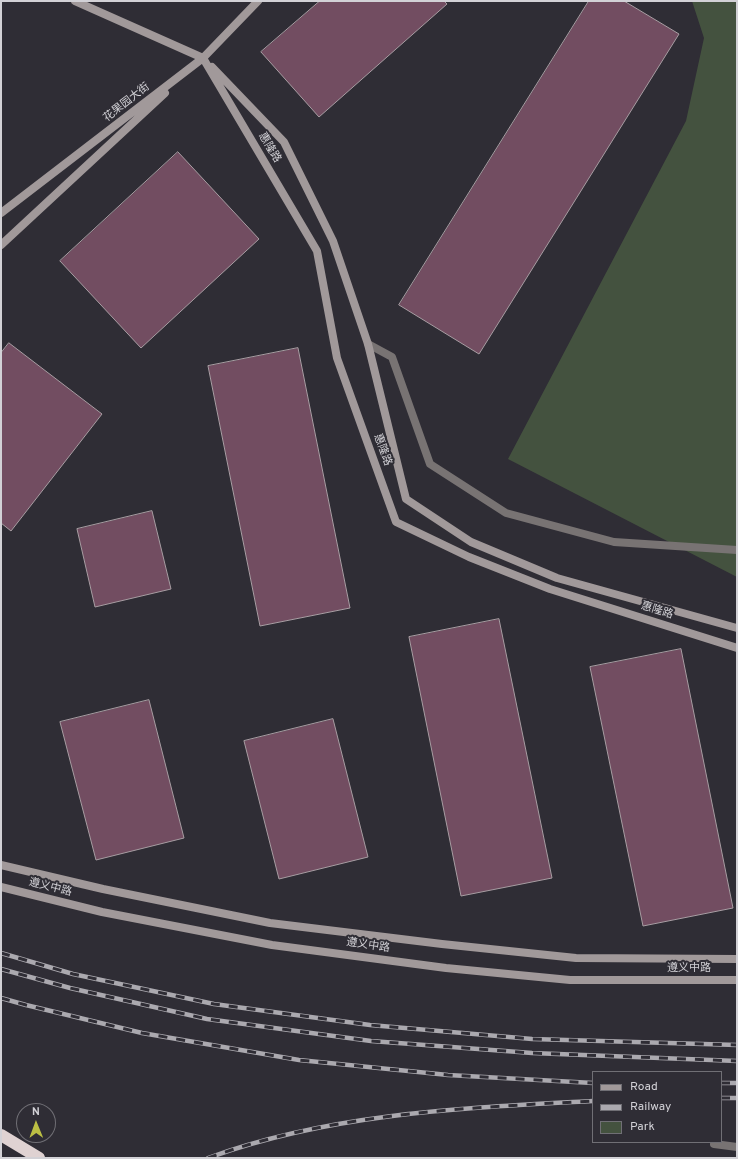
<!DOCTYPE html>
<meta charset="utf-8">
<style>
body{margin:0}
#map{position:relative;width:738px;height:1159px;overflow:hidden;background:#2f2d35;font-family:Overpass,sans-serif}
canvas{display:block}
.frame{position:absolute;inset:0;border:2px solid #d2d1d6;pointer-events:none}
.legend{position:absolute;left:592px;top:1071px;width:130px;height:72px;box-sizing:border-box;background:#2f2d35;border:1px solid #706f75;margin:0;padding:5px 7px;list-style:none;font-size:12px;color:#d2d1d6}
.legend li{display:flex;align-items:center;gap:8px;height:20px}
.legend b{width:20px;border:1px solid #706f75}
.north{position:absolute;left:16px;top:1103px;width:40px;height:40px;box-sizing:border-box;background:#2f2d35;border:1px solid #706f75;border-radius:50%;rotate:359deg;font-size:11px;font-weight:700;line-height:16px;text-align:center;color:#d2d1d6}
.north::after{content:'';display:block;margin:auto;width:14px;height:18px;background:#bcbf44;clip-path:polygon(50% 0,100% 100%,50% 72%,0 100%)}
</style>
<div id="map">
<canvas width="738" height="1159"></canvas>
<div class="frame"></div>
<ul class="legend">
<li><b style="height:5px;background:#a1999a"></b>Road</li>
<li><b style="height:5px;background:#aba9af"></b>Railway</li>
<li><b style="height:11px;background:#44523f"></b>Park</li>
</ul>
<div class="north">N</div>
</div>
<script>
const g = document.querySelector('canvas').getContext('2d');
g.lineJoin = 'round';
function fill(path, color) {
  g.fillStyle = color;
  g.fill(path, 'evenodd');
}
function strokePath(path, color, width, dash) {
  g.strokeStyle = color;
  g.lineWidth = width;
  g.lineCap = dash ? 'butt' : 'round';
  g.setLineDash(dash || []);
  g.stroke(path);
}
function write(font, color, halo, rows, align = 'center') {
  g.font = font + ' Overpass,"Noto Sans SC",sans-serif';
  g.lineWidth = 4;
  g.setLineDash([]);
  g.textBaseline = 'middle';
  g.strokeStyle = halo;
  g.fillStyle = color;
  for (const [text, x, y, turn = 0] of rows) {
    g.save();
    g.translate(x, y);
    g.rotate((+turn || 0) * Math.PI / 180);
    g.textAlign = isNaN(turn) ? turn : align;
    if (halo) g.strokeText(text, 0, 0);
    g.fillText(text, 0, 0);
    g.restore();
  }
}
const green = new Path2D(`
 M 692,1 L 737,1 L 737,577 L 508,459 L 686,121 L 704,38 Z`);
const building = new Path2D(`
 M 320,1 L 444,1 L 447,4 L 319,117 L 261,52 Z
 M 589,1 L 624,1 L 679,34 L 479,354 L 399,305 Z
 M 178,152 L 259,239 L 141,348 L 60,261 Z
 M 9,343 L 102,414 L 11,531 L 1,523 L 1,353 Z
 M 298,348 L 350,608 L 260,626 L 208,366 Z
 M 152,511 L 171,589 L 95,607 L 77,529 Z
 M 499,619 L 552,878 L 461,896 L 409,637 Z
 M 681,649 L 733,908 L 643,926 L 590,667 Z
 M 149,700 L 184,838 L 96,860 L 60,722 Z
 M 333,719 L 368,857 L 279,879 L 244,741 Z`);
const lane = new Path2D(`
 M 368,344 L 392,357 L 430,464 L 506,513 L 614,542 L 737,550
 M 714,1144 L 737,1147`);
const secondary = new Path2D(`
 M 75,1 L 203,58 L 317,251 L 337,358 L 396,522 L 469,557 L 550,589 L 737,648
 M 212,67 L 284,142 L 333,241 L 368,344 L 406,499 L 471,542 L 557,578 L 737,628
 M 1,213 L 203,58 L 258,1
 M 1,245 L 165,93
 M 1,865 L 103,889 L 270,923 L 442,944 L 576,958 L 737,959
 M 1,887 L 102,912 L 272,945 L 446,968 L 570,980 L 737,980`);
const highway = new Path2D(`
 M 1,1135 L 39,1158`);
const rail = new Path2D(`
 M 1,953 L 73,974 L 214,1004 L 370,1025 L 532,1039 L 737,1045
 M 1,969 L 70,988 L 207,1019 L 371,1041 L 532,1053 L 737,1061
 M 1,998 L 26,1005 L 142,1033 L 299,1060 L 448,1075 L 593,1083
 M 721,1083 L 737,1083
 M 721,1098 L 737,1098
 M 208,1158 C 331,1113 464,1108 593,1101`);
const streetNames = [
 ["花果园大街",127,103,-38],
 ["惠隆路",269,148,59],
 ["惠隆路",382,450,70],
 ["惠隆路",657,611,17],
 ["遵义中路",50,888,14],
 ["遵义中路",368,946,8],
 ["遵义中路",689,969]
];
fill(green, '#44523f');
fill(building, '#724d61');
strokePath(building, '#a79da2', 1);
strokePath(lane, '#787373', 8);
strokePath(secondary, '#a1999a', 8);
strokePath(highway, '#dfd2d2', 12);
strokePath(rail, '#aba9af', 4.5);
strokePath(rail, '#2f2d35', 3, [9]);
write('11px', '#d2d1d6', '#2f2d35', streetNames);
</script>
